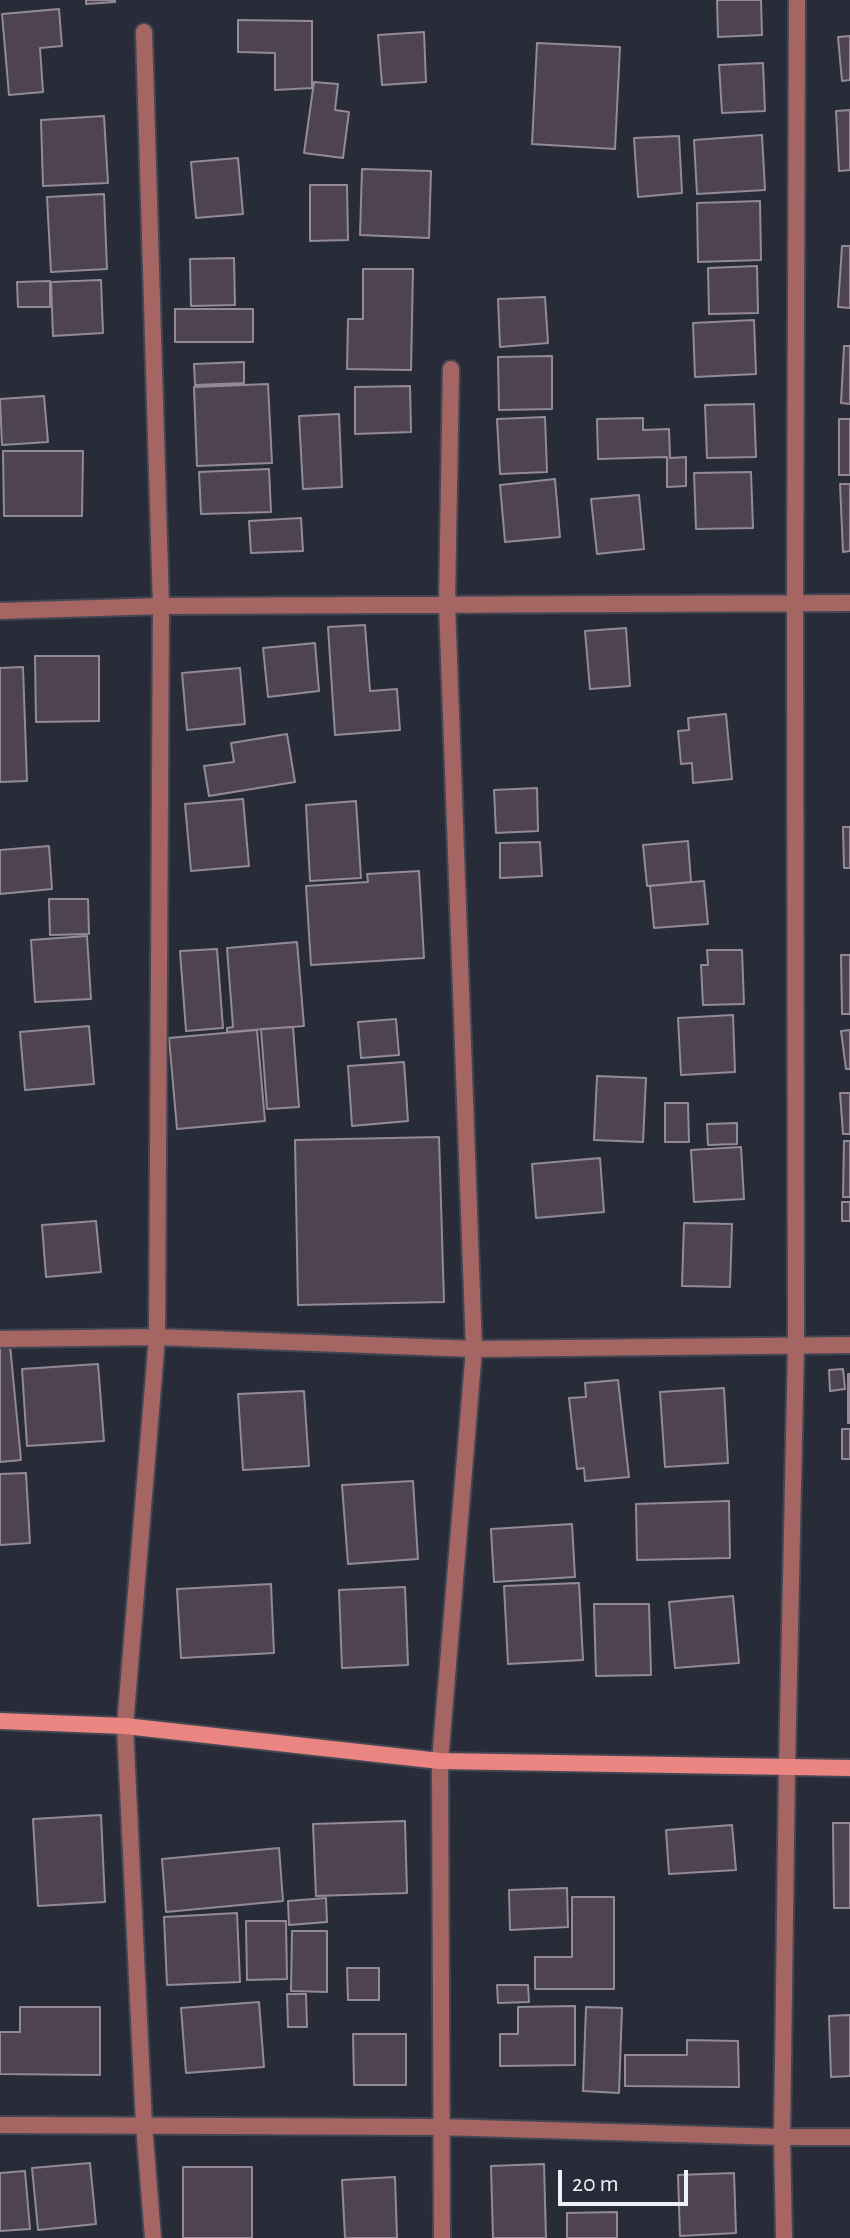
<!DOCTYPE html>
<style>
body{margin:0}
#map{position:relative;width:850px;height:2238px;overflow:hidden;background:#282c38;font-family:"Alegreya Sans",sans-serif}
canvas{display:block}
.scale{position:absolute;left:558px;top:2170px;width:130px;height:36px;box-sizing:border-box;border:4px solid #edf0f8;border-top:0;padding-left:10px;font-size:24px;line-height:28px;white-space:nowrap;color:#edf0f8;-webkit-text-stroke:6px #282c38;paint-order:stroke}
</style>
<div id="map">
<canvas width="850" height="2238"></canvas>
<div class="scale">20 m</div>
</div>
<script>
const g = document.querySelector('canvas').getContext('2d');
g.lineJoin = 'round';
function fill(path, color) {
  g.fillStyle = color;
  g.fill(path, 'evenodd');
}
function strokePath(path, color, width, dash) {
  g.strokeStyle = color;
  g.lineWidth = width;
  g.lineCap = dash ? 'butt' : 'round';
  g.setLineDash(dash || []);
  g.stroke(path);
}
const building = new Path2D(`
 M 86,0 L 115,0 L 115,2 L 86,4 Z
 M 717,0 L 761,0 L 762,35 L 718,37 Z
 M 59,9 L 62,46 L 40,48 L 43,92 L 9,95 L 2,14 Z
 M 238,20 L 312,21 L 312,88 L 275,90 L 275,53 L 238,52 Z
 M 424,32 L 426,82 L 382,85 L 378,35 Z
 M 850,36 L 850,80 L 842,81 L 838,37 Z
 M 537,43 L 620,47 L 615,149 L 532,144 Z
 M 763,63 L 765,111 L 722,113 L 719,65 Z
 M 314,82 L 338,84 L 335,110 L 349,112 L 343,158 L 304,153 Z
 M 850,110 L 850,170 L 839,171 L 836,111 Z
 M 104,116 L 108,183 L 43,186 L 41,120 Z
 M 762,135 L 765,190 L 697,194 L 694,140 Z
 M 679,136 L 682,193 L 638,197 L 634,138 Z
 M 238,158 L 243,214 L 196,218 L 191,162 Z
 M 362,169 L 431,171 L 429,238 L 360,235 Z
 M 310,185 L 347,185 L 348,240 L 310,241 Z
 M 104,194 L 107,269 L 51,272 L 47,197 Z
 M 760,201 L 761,260 L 698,262 L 697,203 Z
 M 842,246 L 850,246 L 850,308 L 838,307 Z
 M 234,258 L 235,305 L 191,306 L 190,259 Z
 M 757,266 L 758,313 L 709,314 L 708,268 Z
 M 363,269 L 413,269 L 411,370 L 347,369 L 348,319 L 363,319 Z
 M 101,280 L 103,333 L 53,336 L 51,282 Z
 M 50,281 L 50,307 L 18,307 L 17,282 Z
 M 545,297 L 548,343 L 500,347 L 498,299 Z
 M 175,309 L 253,309 L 253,342 L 175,342 Z
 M 754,320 L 756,374 L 695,377 L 693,323 Z
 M 844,346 L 850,346 L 850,404 L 841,403 Z
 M 552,356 L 552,409 L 499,410 L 498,357 Z
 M 244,362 L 244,383 L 195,385 L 194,364 Z
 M 268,384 L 272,463 L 197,466 L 194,387 Z
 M 410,386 L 411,432 L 355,434 L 355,387 Z
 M 44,396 L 48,442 L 2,445 L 0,399 Z
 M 754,404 L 756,457 L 707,458 L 705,405 Z
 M 339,414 L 342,487 L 303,489 L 299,416 Z
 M 545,417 L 547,472 L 500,474 L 497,419 Z
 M 643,418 L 643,430 L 669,429 L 670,458 L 686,457 L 686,486 L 667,487 L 667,457 L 598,459 L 597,419 Z
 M 839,419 L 850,419 L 850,475 L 839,475 Z
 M 3,451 L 83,451 L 82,516 L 4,516 Z
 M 269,469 L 271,512 L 201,514 L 199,472 Z
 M 751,472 L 753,528 L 696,529 L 694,473 Z
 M 555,479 L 560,537 L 505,542 L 500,485 Z
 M 840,484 L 850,484 L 850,551 L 843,552 Z
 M 639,495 L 644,549 L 597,554 L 591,499 Z
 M 301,518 L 303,551 L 251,553 L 249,521 Z
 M 365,625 L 370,691 L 397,689 L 400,730 L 335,735 L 328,627 Z
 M 626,628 L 630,686 L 590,689 L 585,631 Z
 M 315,643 L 319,691 L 268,697 L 263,648 Z
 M 35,656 L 99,656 L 99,721 L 36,722 Z
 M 23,667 L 27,781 L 0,782 L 0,668 Z
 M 240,668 L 245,724 L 187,730 L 182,673 Z
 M 726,714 L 732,779 L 693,783 L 692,763 L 681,764 L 678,731 L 689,730 L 688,718 Z
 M 287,734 L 295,782 L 209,796 L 204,766 L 234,762 L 231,743 Z
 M 537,788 L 538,831 L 496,833 L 494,790 Z
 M 243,799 L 249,866 L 191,871 L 185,804 Z
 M 356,801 L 361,878 L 310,881 L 306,805 Z
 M 843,827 L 850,827 L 850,868 L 844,868 Z
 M 688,841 L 691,882 L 647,886 L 643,845 Z
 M 540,842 L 542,876 L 500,878 L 500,843 Z
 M 49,846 L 52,889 L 0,894 L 0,850 Z
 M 419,871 L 424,958 L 311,965 L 306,886 L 368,882 L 367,874 Z
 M 704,881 L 708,924 L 654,928 L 650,886 Z
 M 49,899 L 88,899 L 89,934 L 50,935 Z
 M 87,936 L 91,999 L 35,1002 L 31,940 Z
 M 297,942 L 304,1026 L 227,1032 L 227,1028 L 233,1027 L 227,948 Z
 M 217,949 L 223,1028 L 186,1031 L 180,951 Z
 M 707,950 L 742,950 L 744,1004 L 703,1005 L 701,965 L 708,965 Z
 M 841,955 L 850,955 L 850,1014 L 842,1014 Z
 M 733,1015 L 735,1072 L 681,1075 L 678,1018 Z
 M 396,1019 L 399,1055 L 361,1058 L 358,1022 Z
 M 89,1026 L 94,1084 L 25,1090 L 20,1032 Z
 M 293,1027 L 299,1107 L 267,1109 L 261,1029 Z
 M 257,1030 L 265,1121 L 177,1129 L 169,1038 Z
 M 850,1030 L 850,1069 L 846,1069 L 841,1031 Z
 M 404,1062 L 408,1121 L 352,1126 L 348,1066 Z
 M 597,1076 L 646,1078 L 643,1142 L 594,1140 Z
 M 840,1093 L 850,1093 L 850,1134 L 843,1134 Z
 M 665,1103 L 688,1103 L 689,1142 L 665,1142 Z
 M 737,1123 L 737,1144 L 708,1145 L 707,1124 Z
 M 439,1137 L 444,1302 L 298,1305 L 295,1140 Z
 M 844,1141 L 850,1141 L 850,1197 L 843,1197 Z
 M 741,1147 L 744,1199 L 694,1202 L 691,1150 Z
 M 600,1158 L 604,1212 L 536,1218 L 532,1164 Z
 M 842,1202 L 850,1202 L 850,1221 L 842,1221 Z
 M 96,1221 L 101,1272 L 46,1277 L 42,1225 Z
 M 684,1223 L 732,1224 L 730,1287 L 682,1286 Z
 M 10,1345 L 21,1460 L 0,1462 L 0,1346 Z
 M 98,1364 L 104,1441 L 27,1446 L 22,1369 Z
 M 843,1369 L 845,1389 L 830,1391 L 829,1370 Z
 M 848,1374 L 850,1374 L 850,1423 L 848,1423 Z
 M 618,1380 L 629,1477 L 585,1481 L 584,1468 L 577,1469 L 569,1398 L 586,1397 L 585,1383 Z
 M 724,1388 L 728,1463 L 665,1467 L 660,1392 Z
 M 304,1391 L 309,1466 L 243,1470 L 238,1394 Z
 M 842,1429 L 850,1429 L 850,1459 L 842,1459 Z
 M 26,1473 L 30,1543 L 0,1545 L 0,1474 Z
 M 413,1481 L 418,1559 L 348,1564 L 342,1485 Z
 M 729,1501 L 730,1558 L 637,1560 L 636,1504 Z
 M 572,1524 L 575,1577 L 494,1582 L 491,1529 Z
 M 579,1583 L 583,1660 L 508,1664 L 504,1586 Z
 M 271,1584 L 274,1653 L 181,1658 L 177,1589 Z
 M 405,1587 L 408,1665 L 342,1668 L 339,1590 Z
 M 733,1596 L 739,1663 L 675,1668 L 669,1602 Z
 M 594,1604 L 649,1604 L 651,1675 L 596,1676 Z
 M 101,1815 L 105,1902 L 38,1906 L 33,1819 Z
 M 405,1821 L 407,1893 L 316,1896 L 313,1824 Z
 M 833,1823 L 850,1823 L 850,1908 L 834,1908 Z
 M 732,1825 L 736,1870 L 669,1874 L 666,1830 Z
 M 279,1848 L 283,1901 L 166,1912 L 162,1859 Z
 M 567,1888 L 568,1927 L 510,1930 L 509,1890 Z
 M 572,1897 L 614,1897 L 614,1989 L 535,1989 L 535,1957 L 572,1957 Z
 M 326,1898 L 327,1922 L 289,1925 L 288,1901 Z
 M 237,1913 L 240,1982 L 167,1985 L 164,1917 Z
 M 246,1921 L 286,1921 L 287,1979 L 247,1980 Z
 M 292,1931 L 327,1931 L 327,1992 L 291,1991 Z
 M 347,1968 L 379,1968 L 379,2000 L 348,2000 Z
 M 497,1985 L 528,1985 L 529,2002 L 498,2003 Z
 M 287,1994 L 306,1994 L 307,2027 L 288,2027 Z
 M 259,2002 L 264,2067 L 186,2073 L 181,2008 Z
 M 575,2006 L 575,2065 L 500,2066 L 500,2034 L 518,2034 L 518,2007 Z
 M 20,2007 L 100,2007 L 100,2075 L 0,2074 L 0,2032 L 20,2032 Z
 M 586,2007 L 622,2008 L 619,2093 L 583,2091 Z
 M 850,2015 L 850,2076 L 831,2077 L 829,2016 Z
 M 353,2034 L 406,2034 L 406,2085 L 354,2085 Z
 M 687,2040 L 738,2041 L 739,2087 L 625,2086 L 625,2055 L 687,2055 Z
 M 90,2163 L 96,2224 L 38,2230 L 32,2168 Z
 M 544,2164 L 546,2238 L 493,2238 L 491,2166 Z
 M 183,2167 L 252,2167 L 252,2238 L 183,2238 Z
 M 25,2171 L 30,2229 L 0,2231 L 0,2173 Z
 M 734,2173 L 736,2233 L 680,2236 L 678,2175 Z
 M 395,2177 L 397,2238 L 345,2238 L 342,2180 Z
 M 617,2212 L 617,2238 L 567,2238 L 567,2213 Z`);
const street = new Path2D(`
 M 144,32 L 161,606 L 157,1337 L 125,1726 L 144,2125 L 153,2238
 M 0,611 L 161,606 L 850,603
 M 0,1339 L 157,1337 L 474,1349 L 850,1345
 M 0,2125 L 440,2127 L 782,2137 L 787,1767 L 796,1345 L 795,602 L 797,0
 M 442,2238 L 440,1761 L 474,1349 L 447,604 L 451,369
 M 784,2238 L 782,2137 L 850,2137`);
const secondary = new Path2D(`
 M 0,1721 L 125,1726 L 440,1761 L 850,1768`);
fill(building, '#4d4450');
strokePath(building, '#948a97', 2);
strokePath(street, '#444753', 20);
strokePath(secondary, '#444753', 20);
strokePath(street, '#a56663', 16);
strokePath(secondary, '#ea8582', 16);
</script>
